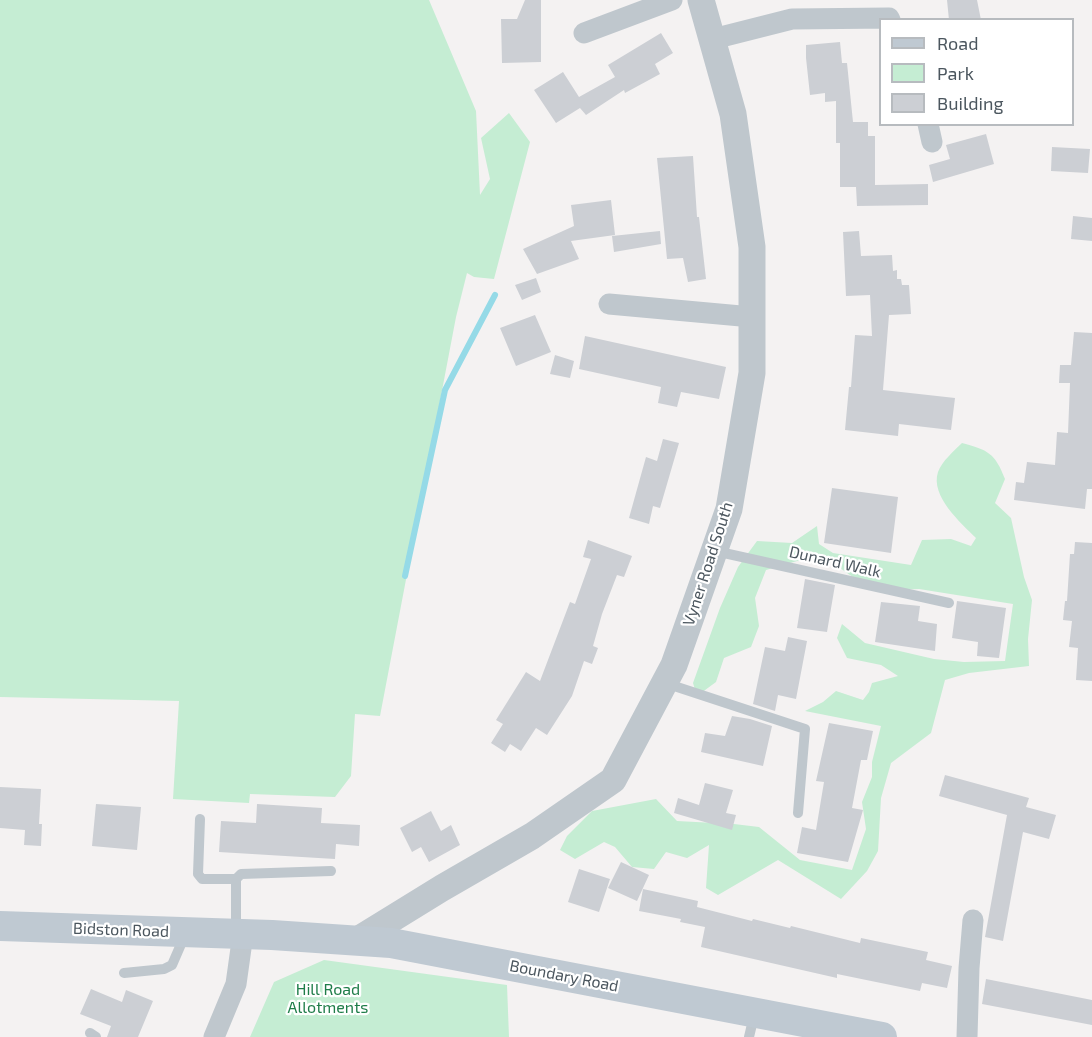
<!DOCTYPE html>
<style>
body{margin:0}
#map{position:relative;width:1092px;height:1037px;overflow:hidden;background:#f4f2f2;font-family:"Exo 2",sans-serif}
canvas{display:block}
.legend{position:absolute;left:879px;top:18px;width:195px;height:108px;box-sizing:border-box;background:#fff;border:2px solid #b7bbbf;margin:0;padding:8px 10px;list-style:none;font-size:18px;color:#4b565e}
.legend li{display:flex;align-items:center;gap:12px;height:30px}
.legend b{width:30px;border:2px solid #b7bbbf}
</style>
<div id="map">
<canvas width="1092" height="1037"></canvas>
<ul class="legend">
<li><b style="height:8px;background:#bfc9d2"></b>Road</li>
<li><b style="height:16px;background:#c5edd3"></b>Park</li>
<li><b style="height:16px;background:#cccfd4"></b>Building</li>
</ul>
</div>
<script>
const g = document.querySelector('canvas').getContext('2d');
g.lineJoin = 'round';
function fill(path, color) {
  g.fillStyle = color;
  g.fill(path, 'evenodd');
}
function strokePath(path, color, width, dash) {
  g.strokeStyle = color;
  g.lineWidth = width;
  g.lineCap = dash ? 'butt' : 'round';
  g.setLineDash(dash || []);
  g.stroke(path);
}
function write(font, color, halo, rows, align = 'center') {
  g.font = font + ' "Exo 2",sans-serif';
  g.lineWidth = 4.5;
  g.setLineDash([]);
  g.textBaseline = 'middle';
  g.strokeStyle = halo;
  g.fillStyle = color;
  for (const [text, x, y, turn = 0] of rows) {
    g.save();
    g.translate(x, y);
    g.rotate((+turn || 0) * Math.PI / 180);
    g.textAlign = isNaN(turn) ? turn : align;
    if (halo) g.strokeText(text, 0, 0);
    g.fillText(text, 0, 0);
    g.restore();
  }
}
const green = new Path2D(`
 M 0,0 L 429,0 L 476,111 L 480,195 L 490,179 L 481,138 L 509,113 L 530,142 L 494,279 L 474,277 L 467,273 L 456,317 L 380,716 L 355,714 L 351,776 L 335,797 L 250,794 L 249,803 L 173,799 L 179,701 L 0,697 Z
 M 962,443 C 988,450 995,453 1005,479 L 995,503 L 1011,518 L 1024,577 L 1032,600 L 1028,639 L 1029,666 L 969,673 L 945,680 L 931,733 L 891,763 L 881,798 L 878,851 L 867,871 L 841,899 L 778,860 L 718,895 L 706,888 L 709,845 L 687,858 L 666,852 L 654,869 L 632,867 L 615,847 L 604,842 L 575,859 L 560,850 L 567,836 L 592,811 L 656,799 L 677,821 L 734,824 L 759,827 L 800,860 L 852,870 L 866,829 L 862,802 L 872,777 L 872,762 L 881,726 L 805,711 L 823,702 L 836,691 L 863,700 L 869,692 L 872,683 L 898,676 L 881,665 L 847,658 L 837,638 L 842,624 L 865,643 L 934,659 L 964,662 L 1005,661 L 1013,604 L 919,589 L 893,590 L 857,580 L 833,563 L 804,559 L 766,570 L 755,598 L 759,626 L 751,647 L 724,658 L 716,682 L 697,696 L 693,683 L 720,608 L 738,567 L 757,541 L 792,543 L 817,526 L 819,544 L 833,553 L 911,565 L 922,540 L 951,539 L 971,546 L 976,538 C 961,523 930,496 938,472 C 942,461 954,451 962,443 Z
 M 324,960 L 507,985 L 509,1037 L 250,1037 L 274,982 Z`);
const stream = new Path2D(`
 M 405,576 L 445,390 L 495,295`);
const building = new Path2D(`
 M 525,0 L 541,0 L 541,62 L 502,63 L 501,19 L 517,19 Z
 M 947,0 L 977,0 L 981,20 L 949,20 Z
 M 661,33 L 673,53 L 655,64 L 660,74 L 625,93 L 624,90 L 586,115 L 580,108 L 556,123 L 534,90 L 563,72 L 579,97 L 615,77 L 608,65 Z
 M 840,42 L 842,63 L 847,63 L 853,122 L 868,122 L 868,136 L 875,136 L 875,185 L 928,184 L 928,205 L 857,206 L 856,187 L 840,187 L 840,143 L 836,143 L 836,101 L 825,102 L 825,93 L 810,95 L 806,58 L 806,45 Z
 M 986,134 L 994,164 L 933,182 L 929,165 L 950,159 L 946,145 Z
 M 1052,147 L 1090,149 L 1088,173 L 1051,171 Z
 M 693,156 L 697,217 L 699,217 L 706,279 L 688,282 L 683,258 L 667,259 L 657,158 Z
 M 611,200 L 615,235 L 571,241 L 579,259 L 537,274 L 523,249 L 574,226 L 571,205 Z
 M 1073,216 L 1092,218 L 1092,241 L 1071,239 Z
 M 660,231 L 661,244 L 614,252 L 612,236 Z
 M 859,231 L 861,256 L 892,255 L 893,271 L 897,270 L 897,279 L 901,279 L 902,285 L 909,285 L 911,314 L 889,315 L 883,390 L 955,398 L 951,430 L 899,424 L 898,436 L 845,430 L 849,387 L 851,387 L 855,335 L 872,336 L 870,295 L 846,296 L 843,232 Z
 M 536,278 L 541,292 L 522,300 L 515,285 Z
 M 535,315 L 551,352 L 516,366 L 500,328 Z
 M 1074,332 L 1092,333 L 1092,489 L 1087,489 L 1085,509 L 1014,500 L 1016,482 L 1024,483 L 1027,462 L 1055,465 L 1057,432 L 1068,433 L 1070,383 L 1059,383 L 1060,365 L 1071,365 Z
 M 585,336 L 726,367 L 719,399 L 681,392 L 677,407 L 658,403 L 661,387 L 579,369 Z
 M 555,355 L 574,361 L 570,378 L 550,374 Z
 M 663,439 L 679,443 L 660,508 L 653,506 L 649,524 L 629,518 L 646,457 L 657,461 Z
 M 832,488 L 898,497 L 891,553 L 824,543 Z
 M 588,540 L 632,556 L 624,577 L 617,575 L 602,614 L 593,646 L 598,648 L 592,664 L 584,661 L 572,696 L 547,735 L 536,728 L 521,751 L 510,744 L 505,752 L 491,743 L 503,724 L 496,720 L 526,672 L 540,681 L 570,602 L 575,604 L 591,559 L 583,557 Z
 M 1075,542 L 1092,543 L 1092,681 L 1076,680 L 1078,648 L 1069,647 L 1072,621 L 1063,620 L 1065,601 L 1067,601 L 1070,554 L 1074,554 Z
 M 805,579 L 835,585 L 827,632 L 797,628 Z
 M 957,601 L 1006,608 L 999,658 L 977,656 L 978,642 L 952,638 Z
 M 881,602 L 920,606 L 918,621 L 937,624 L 935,651 L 875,642 Z
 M 788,637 L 807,641 L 796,699 L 778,695 L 775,711 L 753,704 L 765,647 L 785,651 Z
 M 732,716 L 750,719 L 772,726 L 763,766 L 701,752 L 705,733 L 725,736 Z
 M 829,723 L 873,731 L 867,760 L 861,760 L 852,808 L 863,810 L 848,862 L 797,853 L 802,827 L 816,830 L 824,782 L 816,781 Z
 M 945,775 L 1029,798 L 1026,807 L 1056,815 L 1049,839 L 1023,832 L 1003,941 L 985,937 L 1007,815 L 939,796 Z
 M 705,783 L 733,790 L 726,813 L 736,815 L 732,830 L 674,813 L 678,798 L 699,805 Z
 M 0,787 L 41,789 L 39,824 L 42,824 L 41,846 L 24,845 L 25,830 L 0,828 Z
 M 96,804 L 141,807 L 137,850 L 92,846 Z
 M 257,804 L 322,808 L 321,823 L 360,825 L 359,846 L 336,844 L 335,859 L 219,852 L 221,821 L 256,823 Z
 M 431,811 L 441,831 L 451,825 L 460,845 L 429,862 L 421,847 L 412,852 L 400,828 Z
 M 621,862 L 649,875 L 637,901 L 608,888 Z
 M 579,869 L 610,879 L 599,912 L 568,902 Z
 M 643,889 L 698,901 L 697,907 L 752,921 L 753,919 L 790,928 L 791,926 L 860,943 L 861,938 L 928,952 L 926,960 L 952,966 L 947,988 L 922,983 L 920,991 L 837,974 L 837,978 L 701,947 L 705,927 L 680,922 L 681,919 L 639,911 Z
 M 986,979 L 1092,1000 L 1092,1025 L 982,1004 Z
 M 91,989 L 122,1002 L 126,990 L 153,1001 L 138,1037 L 107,1037 L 111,1026 L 80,1014 Z`);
const service = new Path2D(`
 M 715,551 L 949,603
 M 665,683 L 805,729 L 798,813
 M 200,819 L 198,874 L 202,879 L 236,879
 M 236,933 L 236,879 L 241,874 L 331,871
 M 124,973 L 164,969 L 172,965 L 185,935
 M 90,1033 L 96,1037
 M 749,1037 L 754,1016`);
const minor = new Path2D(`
 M 584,33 L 672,0
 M 713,39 L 792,19 L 889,18 L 890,20
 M 928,124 L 932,142
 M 609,304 L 752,317
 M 214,1037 L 236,984 L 243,934
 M 967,1037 L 969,968 L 973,920`);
const tertiary = new Path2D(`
 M 356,941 L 442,888 L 532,836 L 613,780 L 674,665 L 729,509 L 752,373 L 752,247 L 733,114 L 701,0`);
const secondary = new Path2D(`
 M 0,926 L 272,935 L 391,943 L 882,1037`);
const streetNames = [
 ["Dunard Walk",835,562,13],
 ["Vyner Road South",708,564,-72],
 ["Bidston Road",121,930,2],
 ["Boundary Road",564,976,11]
];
const parkNames = [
 ["Hill Road",328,990],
 ["Allotments",328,1008]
];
fill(green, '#c5edd3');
strokePath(stream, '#95dae7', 6);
fill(building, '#cccfd4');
strokePath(service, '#bfc7cd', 10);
strokePath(minor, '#bfc7cd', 21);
strokePath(tertiary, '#bfc7cd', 27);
strokePath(secondary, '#bfc9d2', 30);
write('16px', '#4b565e', '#fff', streetNames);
write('16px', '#1f7d49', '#fff', parkNames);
</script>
